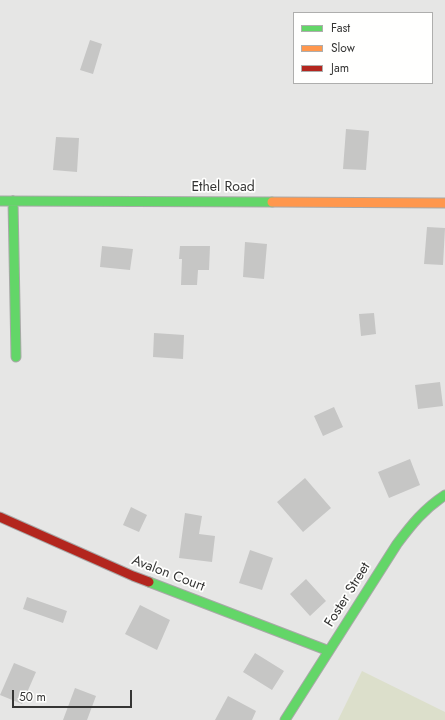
<!DOCTYPE html>
<style>
body{margin:0}
#map{position:relative;width:445px;height:720px;overflow:hidden;background:#e6e6e5;font-family:Jost,sans-serif}
canvas{display:block}
.legend{position:absolute;left:293px;top:12px;width:140px;height:72px;box-sizing:border-box;background:#fffffe;border:1px solid #aeaead;margin:0;padding:5px 7px;list-style:none;font-size:12px;color:#353534}
.legend li{display:flex;align-items:center;gap:8px;height:20px}
.legend b{width:20px;border:1px solid #aeaead}
.scale{position:absolute;left:12px;top:690px;width:120px;height:18px;box-sizing:border-box;border:2px solid #353534;border-top:0;padding-left:5px;font-size:12px;line-height:14px;white-space:nowrap;color:#353534;-webkit-text-stroke:3px #fffffe;paint-order:stroke}
</style>
<div id="map">
<canvas width="445" height="720"></canvas>
<ul class="legend">
<li><b style="height:5px;background:#63d668"></b>Fast</li>
<li><b style="height:5px;background:#ff974d"></b>Slow</li>
<li><b style="height:5px;background:#b3261e"></b>Jam</li>
</ul>
<div class="scale">50 m</div>
</div>
<script>
const g = document.querySelector('canvas').getContext('2d');
g.lineJoin = 'round';
function fill(path, color) {
  g.fillStyle = color;
  g.fill(path, 'evenodd');
}
function strokePath(path, color, width, dash) {
  g.strokeStyle = color;
  g.lineWidth = width;
  g.lineCap = dash ? 'butt' : 'round';
  g.setLineDash(dash || []);
  g.stroke(path);
}
function write(font, color, halo, rows, align = 'center') {
  g.font = font + ' Jost,sans-serif';
  g.lineWidth = 3.5;
  g.setLineDash([]);
  g.textBaseline = 'middle';
  g.strokeStyle = halo;
  g.fillStyle = color;
  for (const [text, x, y, turn = 0] of rows) {
    g.save();
    g.translate(x, y);
    g.rotate((+turn || 0) * Math.PI / 180);
    g.textAlign = isNaN(turn) ? turn : align;
    if (halo) g.strokeText(text, 0, 0);
    g.fillText(text, 0, 0);
    g.restore();
  }
}
const green = new Path2D(`
 M 362,671 L 445,712 L 445,720 L 338,720 Z`);
const building = new Path2D(`
 M 90,40 L 102,44 L 93,74 L 80,70 Z
 M 346,129 L 369,131 L 366,170 L 343,169 Z
 M 56,137 L 79,138 L 77,172 L 53,170 Z
 M 427,227 L 445,228 L 443,265 L 424,264 Z
 M 245,242 L 267,244 L 264,279 L 243,277 Z
 M 102,246 L 133,249 L 130,270 L 100,267 Z
 M 180,246 L 210,246 L 209,270 L 198,270 L 197,285 L 181,285 L 182,259 L 179,259 Z
 M 374,313 L 376,334 L 361,336 L 359,314 Z
 M 154,333 L 184,335 L 183,359 L 153,357 Z
 M 440,382 L 443,406 L 418,409 L 415,385 Z
 M 334,407 L 343,427 L 323,436 L 314,416 Z
 M 410,459 L 420,485 L 389,498 L 378,472 Z
 M 305,478 L 331,508 L 303,532 L 277,502 Z
 M 131,507 L 147,515 L 139,532 L 123,525 Z
 M 185,513 L 202,516 L 199,534 L 215,536 L 212,562 L 179,558 Z
 M 250,550 L 273,558 L 262,590 L 239,583 Z
 M 306,579 L 326,601 L 310,616 L 290,594 Z
 M 27,597 L 67,611 L 63,623 L 23,609 Z
 M 140,605 L 170,620 L 157,650 L 125,634 Z
 M 255,653 L 284,671 L 272,690 L 243,672 Z
 M 14,663 L 36,672 L 22,704 L 0,695 Z
 M 75,688 L 96,696 L 87,720 L 63,720 Z
 M 228,696 L 256,711 L 252,720 L 215,720 Z`);
const fast = new Path2D(`
 M 0,201 L 272,202
 M 13,201 L 16,357
 M 149,582 L 329,651
 M 285,720 L 397,544 C 412,524 424,509 445,495`);
const slow = new Path2D(`
 M 272,202 L 445,203`);
const jam = new Path2D(`
 M 0,517 L 133,576 L 149,582`);
const streetNames = [
 ["Ethel Road",223,188],
 ["Avalon Court",168,574,21],
 ["Foster Street",348,595,-58]
];
fill(green, '#dcdfcb');
fill(building, '#c6c6c5');
strokePath(fast, '#a8a8a7', 11);
strokePath(slow, '#a8a8a7', 11);
strokePath(jam, '#a8a8a7', 11);
strokePath(fast, '#63d668', 9);
strokePath(slow, '#ff974d', 9);
strokePath(jam, '#b3261e', 9);
write('14px', '#353534', '#fffffe', streetNames);
</script>
